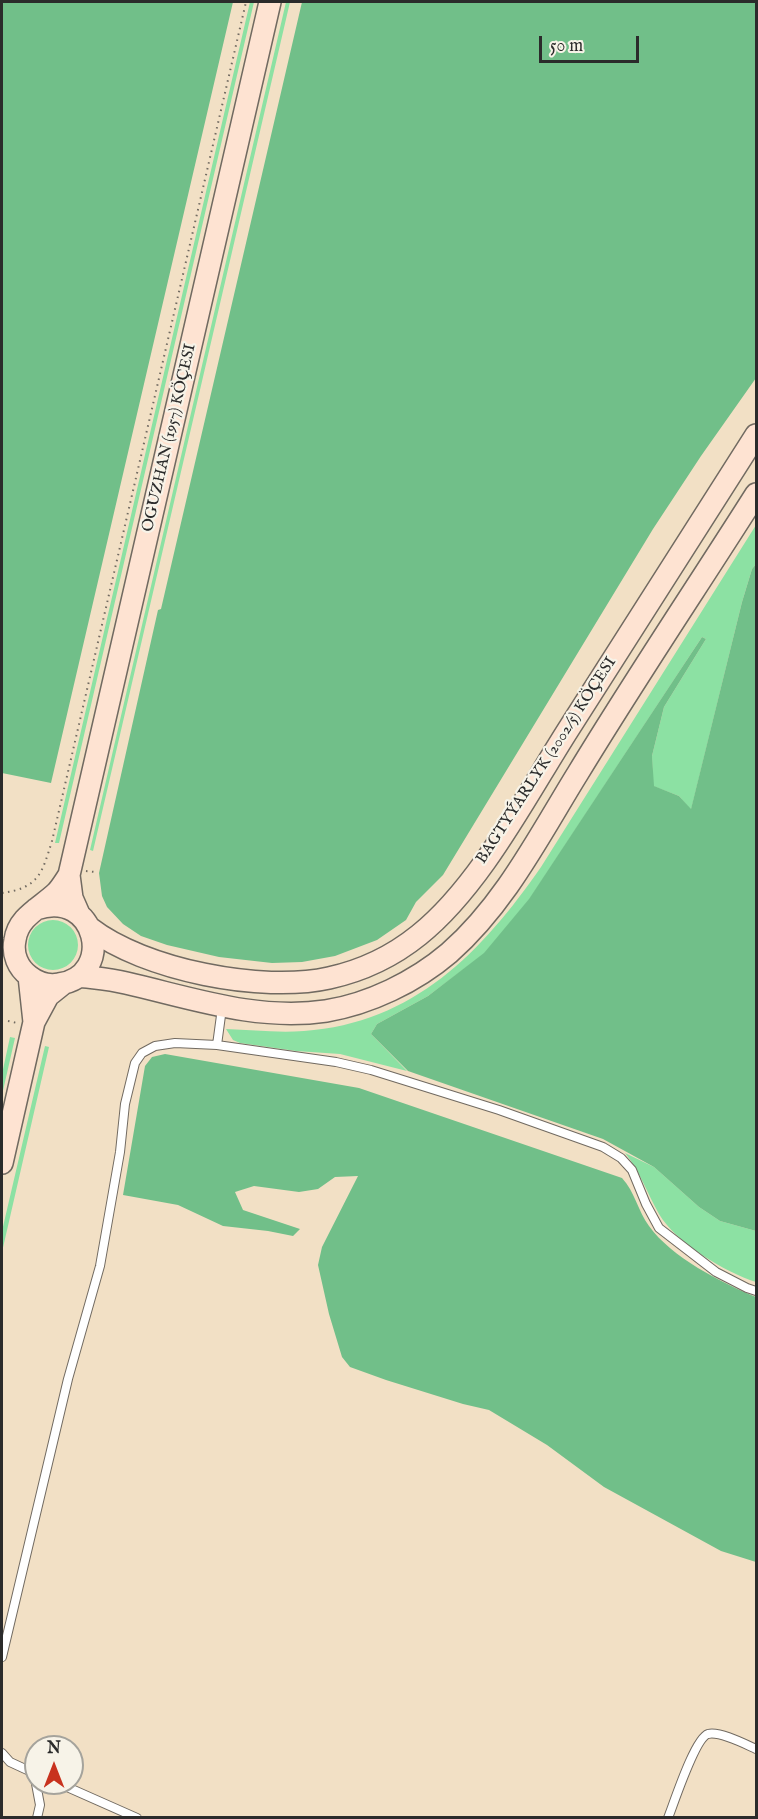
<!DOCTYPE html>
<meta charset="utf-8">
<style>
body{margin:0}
#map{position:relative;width:758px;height:1819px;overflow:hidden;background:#f2e0c5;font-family:"IM FELL English",serif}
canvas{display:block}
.frame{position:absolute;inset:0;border:3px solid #2b2b2b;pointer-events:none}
.north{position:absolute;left:24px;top:1735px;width:60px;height:60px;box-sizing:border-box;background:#f7f3e8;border:2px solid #a5a39c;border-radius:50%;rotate:0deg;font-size:16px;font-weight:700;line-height:24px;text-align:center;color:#2b2b2b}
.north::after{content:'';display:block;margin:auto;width:21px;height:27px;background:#c8321e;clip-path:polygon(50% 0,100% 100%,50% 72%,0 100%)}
.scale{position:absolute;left:539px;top:36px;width:100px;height:27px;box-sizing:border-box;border:3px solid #2b2b2b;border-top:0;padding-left:8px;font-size:18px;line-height:21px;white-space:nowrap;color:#2b2b2b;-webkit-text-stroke:4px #f7f3e8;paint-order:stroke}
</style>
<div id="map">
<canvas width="758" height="1819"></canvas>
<div class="frame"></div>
<div class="north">N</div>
<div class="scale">50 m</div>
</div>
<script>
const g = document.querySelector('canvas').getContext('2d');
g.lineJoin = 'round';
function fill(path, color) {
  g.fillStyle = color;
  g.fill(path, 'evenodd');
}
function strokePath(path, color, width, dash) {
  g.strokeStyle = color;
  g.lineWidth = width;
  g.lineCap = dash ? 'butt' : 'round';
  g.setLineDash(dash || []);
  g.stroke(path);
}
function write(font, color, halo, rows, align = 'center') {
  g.font = font + ' "IM FELL English",serif';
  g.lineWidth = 4.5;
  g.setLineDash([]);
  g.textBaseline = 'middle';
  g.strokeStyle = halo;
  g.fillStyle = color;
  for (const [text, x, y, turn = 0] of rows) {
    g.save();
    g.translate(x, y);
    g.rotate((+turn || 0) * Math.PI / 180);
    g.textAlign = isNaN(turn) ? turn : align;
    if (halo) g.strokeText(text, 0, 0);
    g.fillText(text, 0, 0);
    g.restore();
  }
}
const green = new Path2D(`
 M 250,2 L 254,2 L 59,843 L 55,843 Z
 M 286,2 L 290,2 L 93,851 L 90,850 Z
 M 756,525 L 756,564 L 752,569 L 742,602 L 691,810 L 679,796 L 653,786 L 652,756 L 664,707 L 706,639 L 702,637 L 529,900 L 484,954 L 428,996 L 377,1024 L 371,1034 L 407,1071 L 340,1054 L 296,1051 L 240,1043 L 233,1040 L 226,1029 C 252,1030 278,1033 304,1031 C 414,1023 482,952 541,867 Z
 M28 945a25 25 0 1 1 50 0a25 25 0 1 1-50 0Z
 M 10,1037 L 15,1038 L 2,1095 L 2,1074 Z
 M 45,1046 L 49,1047 L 2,1252 L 2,1231 Z
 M 625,1153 L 654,1167 L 699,1207 L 720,1221 L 756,1231 L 756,1282 C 725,1272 676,1243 659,1214 C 647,1193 640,1171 625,1153 Z`);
const forest = new Path2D(`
 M 2,2 L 233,2 L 51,783 L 2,773 Z
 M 302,2 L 756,2 L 756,378 L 701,456 L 653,529 L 443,875 L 416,902 L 406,920 L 377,940 L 335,956 L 302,962 L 272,963 L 219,957 L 167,945 L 141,936 L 123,924 L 107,907 L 102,896 L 99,873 L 158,610 L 161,609 Z
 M 756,564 L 756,1231 L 720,1221 L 699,1207 L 654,1167 L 603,1139 L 408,1071 L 371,1034 L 377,1024 L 428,996 L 484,953 L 529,899 L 702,637 L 706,639 L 664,707 L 652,756 L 654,786 L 679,796 L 691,809 L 742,602 L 752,569 Z
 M 165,1054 L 359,1088 L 622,1178 C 635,1192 638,1211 649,1226 C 671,1257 722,1283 756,1297 L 756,1562 L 721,1551 L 604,1487 L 547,1445 L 489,1410 L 463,1404 L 386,1380 L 350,1367 L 342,1357 L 329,1314 L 318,1265 L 322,1247 L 358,1176 L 335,1177 L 318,1189 L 299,1192 L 254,1186 L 235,1192 L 243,1210 L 300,1229 L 293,1236 L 268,1231 L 223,1226 L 178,1205 L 123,1195 L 145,1066 L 152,1057 Z`);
const path = new Path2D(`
 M 86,871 L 95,872
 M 2,893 C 39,888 42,873 52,841 L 246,2
 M 8,1021 L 17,1023`);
const lane = new Path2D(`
 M 217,1045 L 336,1062 L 371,1070 L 499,1110 L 603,1147 L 621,1158 L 632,1170 L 646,1204 L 659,1228 L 716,1272 L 747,1288 L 756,1291
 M 2,1657 L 68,1379 L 100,1266 L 120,1152 L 125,1104 L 135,1063 L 142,1053 L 155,1046 L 175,1043 L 217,1045 L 222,1008
 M 2,1753 L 10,1762 L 36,1774
 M 34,1773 L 40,1805 L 37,1818
 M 58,1783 L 137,1818
 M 668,1818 C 674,1803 695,1738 708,1734 C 720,1731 745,1744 756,1749`);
const secondary = new Path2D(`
 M 36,909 C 97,888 116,976 59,984 C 49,986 38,983 29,976 C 18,968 12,954 15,940 C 18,917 40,908 56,893 C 61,888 65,881 69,875
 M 79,914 L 72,898 L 69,875 L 270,2
 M 90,928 C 144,970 262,993 329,978 C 361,971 393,956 419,935 C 480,886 526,796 568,730 C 630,631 694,534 756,435
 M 29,976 L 34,1022 L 48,996 L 63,984
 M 79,976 C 94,978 110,979 126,983 C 192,998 256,1021 326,1011 C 369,1004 415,982 449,953 C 505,904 539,836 578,773 C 635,679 697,587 756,494
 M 2,1163 L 34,1022`);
const streetNames = [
 ["OGUZHAN (1957) KÖÇESI",170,438,-77],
 ["BAGTYÝARLYK (2002/5) KÖÇESI",547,761,-57]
];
fill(green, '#8ce1a3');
fill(forest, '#71bf89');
strokePath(lane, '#716a61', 10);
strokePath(secondary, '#716a61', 24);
strokePath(path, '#716a61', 2, [1.5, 4.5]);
strokePath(lane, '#fff', 8);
strokePath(secondary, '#fee3d2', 21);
write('16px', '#2b2b2b', '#f7f3e8', streetNames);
</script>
